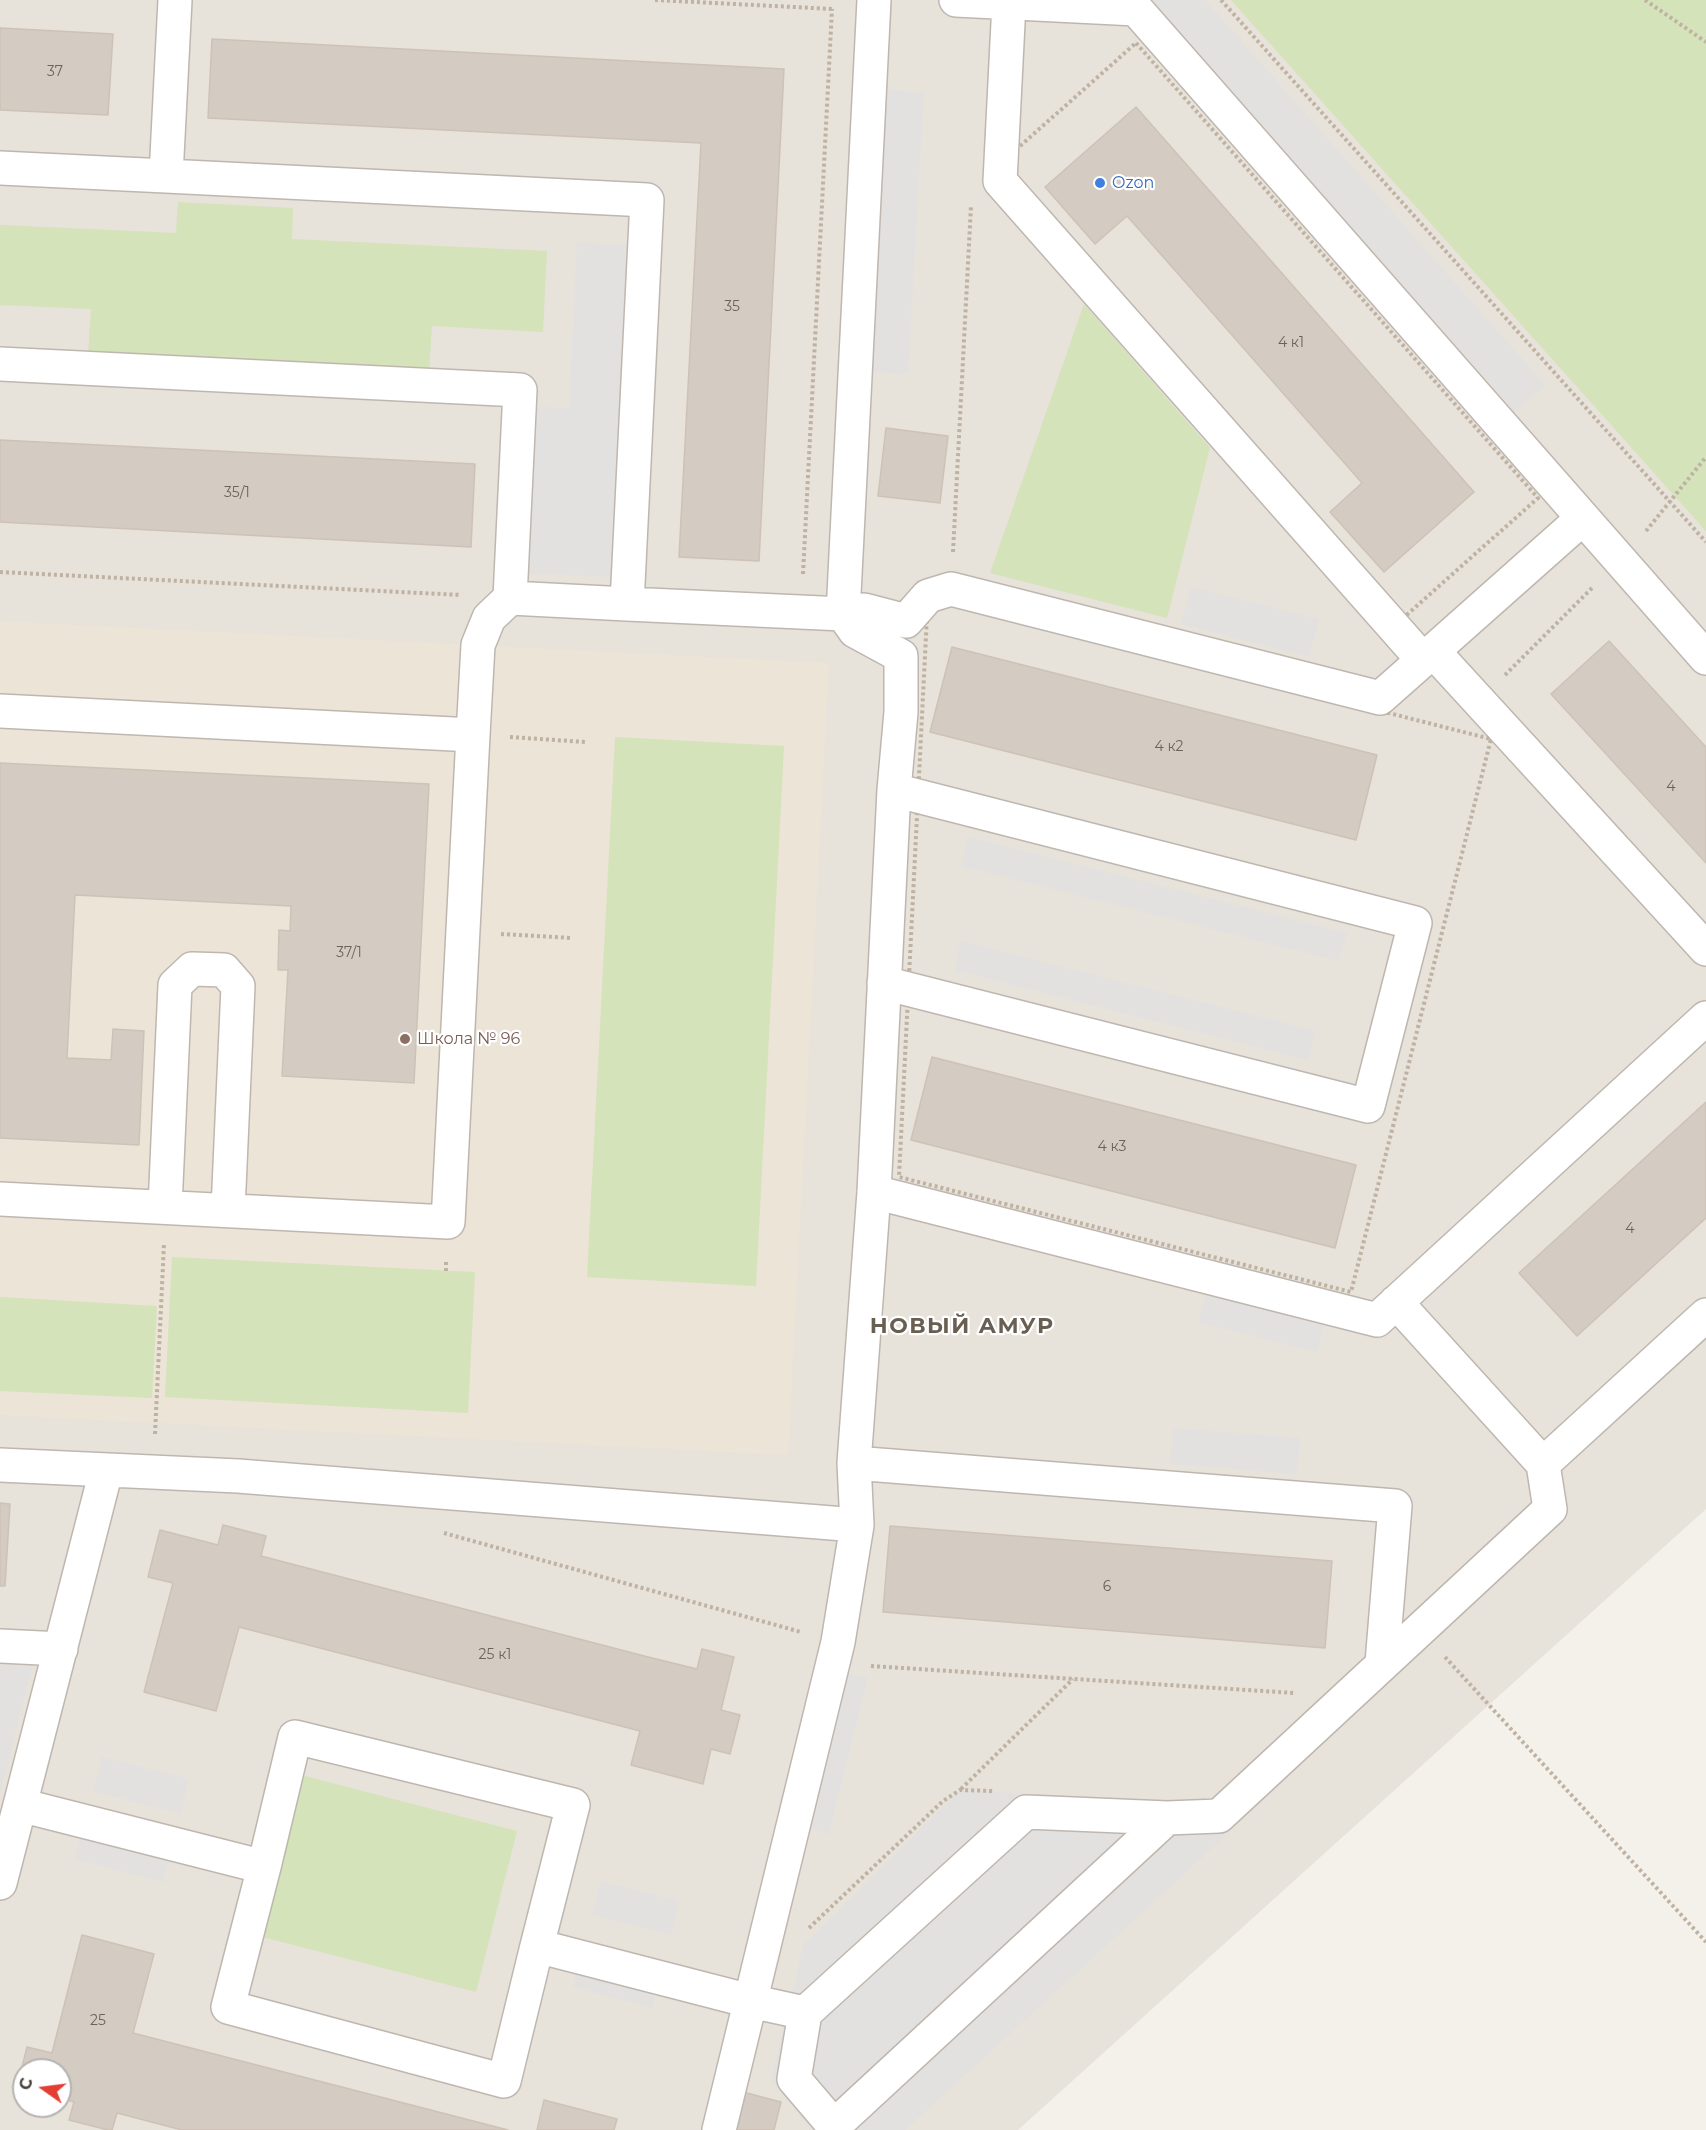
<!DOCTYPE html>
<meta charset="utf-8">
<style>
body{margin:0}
#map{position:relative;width:1706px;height:2130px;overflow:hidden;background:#f4f1eb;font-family:Montserrat,sans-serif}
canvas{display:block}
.north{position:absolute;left:12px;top:2058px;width:60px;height:60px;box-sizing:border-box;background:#fff;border:2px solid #b5b3b0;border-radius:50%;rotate:284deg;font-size:16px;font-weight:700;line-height:24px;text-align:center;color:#47413a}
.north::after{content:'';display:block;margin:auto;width:21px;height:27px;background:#e33d34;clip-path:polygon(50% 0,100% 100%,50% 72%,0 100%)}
</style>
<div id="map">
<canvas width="1706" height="2130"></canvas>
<div class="north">С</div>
</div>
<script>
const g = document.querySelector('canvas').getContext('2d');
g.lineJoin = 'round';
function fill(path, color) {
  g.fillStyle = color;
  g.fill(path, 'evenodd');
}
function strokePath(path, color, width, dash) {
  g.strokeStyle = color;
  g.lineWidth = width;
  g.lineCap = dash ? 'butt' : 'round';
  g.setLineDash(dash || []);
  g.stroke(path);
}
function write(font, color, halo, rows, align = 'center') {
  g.font = font + ' Montserrat,sans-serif';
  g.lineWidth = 4.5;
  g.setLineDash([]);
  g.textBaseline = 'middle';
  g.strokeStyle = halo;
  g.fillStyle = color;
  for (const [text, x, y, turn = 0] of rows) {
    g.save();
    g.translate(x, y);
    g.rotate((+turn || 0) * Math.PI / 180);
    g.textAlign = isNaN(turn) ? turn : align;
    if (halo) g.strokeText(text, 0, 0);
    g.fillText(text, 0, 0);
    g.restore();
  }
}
const residential = new Path2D(`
 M 0,0 L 1290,0 L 1706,491 L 1706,1509 L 1018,2130 L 0,2130 ZM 24,2070 L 60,2070 L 60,2106 L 24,2106 Z`);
const education = new Path2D(`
 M 0,621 L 829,663 L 788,1455 L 0,1415 Z`);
const green = new Path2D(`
 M 1231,0 L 1706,0 L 1706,531 Z
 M 178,202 L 293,208 L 292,239 L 547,251 L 543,332 L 432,326 L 429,371 L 88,354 L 91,309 L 0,305 L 0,225 L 176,233 Z
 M 1084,304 L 1210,448 L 1167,618 L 990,573 Z
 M 615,737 L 784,746 L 756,1286 L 587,1277 Z
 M 172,1257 L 475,1272 L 468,1413 L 165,1397 Z
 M 0,1297 L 157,1306 L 152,1398 L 0,1391 Z
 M 289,1772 L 517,1831 L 476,1992 L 247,1933 Z`);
const parking = new Path2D(`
 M 1152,0 L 1205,0 L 1545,385 L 1515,412 Z
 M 880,90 L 924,92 L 908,374 L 866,372 Z
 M 577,242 L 627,245 L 610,577 L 525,573 L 533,407 L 569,408 Z
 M 1191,587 L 1319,619 L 1309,657 L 1181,624 Z
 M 968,837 L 1347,933 L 1339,961 L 961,866 Z
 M 961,941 L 1315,1031 L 1308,1060 L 954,970 Z
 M 1206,1290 L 1325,1321 L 1317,1352 L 1198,1322 Z
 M 1173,1428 L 1300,1438 L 1297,1474 L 1170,1464 Z
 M 2,1659 L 32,1667 L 0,1793 L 0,1666 Z
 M 838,1671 L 868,1678 L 829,1834 L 799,1826 Z
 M 102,1757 L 189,1779 L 181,1814 L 93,1791 Z
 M 960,1790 L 1199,1804 L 1231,1831 L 905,2130 L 812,2130 L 771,2080 L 804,1944 Z
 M 84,1825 L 172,1848 L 163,1882 L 75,1859 Z
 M 601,1881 L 679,1901 L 671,1935 L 592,1915 Z
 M 582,1953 L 660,1973 L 652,2008 L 573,1987 Z`);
const building = new Path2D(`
 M 0,28 L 113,34 L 108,115 L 0,110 Z
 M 212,39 L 784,69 L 759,561 L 679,557 L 701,143 L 208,118 Z
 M 1136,107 L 1474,492 L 1384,572 L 1330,512 L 1362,483 L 1195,293 L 1127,216 L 1095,244 L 1045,187 Z
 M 886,428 L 948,436 L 940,503 L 878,496 Z
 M 0,440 L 475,464 L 471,547 L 0,522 Z
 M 1609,641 L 1706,747 L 1706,863 L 1551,694 Z
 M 952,647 L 1377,755 L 1356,840 L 930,732 Z
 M 0,763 L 429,784 L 414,1083 L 282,1076 L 288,970 L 278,970 L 279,930 L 290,931 L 291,906 L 75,895 L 67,1058 L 111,1060 L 113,1029 L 144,1031 L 139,1145 L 0,1138 Z
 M 932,1057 L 1356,1165 L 1335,1248 L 911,1140 Z
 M 1706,1102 L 1706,1218 L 1577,1336 L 1519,1273 Z
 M 0,1503 L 10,1504 L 5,1586 L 0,1586 Z
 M 223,1525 L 266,1536 L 261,1556 L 648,1657 L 697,1669 L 702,1649 L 734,1657 L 721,1710 L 740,1715 L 730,1754 L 711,1749 L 703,1784 L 631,1765 L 640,1731 L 239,1627 L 216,1711 L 144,1692 L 173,1583 L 148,1577 L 160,1530 L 218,1545 Z
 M 890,1526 L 1332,1561 L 1325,1648 L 883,1612 Z
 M 82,1935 L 154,1954 L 133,2033 L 508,2130 L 182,2130 L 117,2113 L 112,2130 L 108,2130 L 69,2120 L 74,2102 L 60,2098 L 60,2070 L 24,2070 L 24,2089 L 17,2087 L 27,2047 L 52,2053 Z
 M 743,2092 L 781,2102 L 774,2130 L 733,2130 Z
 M 544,2100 L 617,2119 L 614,2130 L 537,2130 Z`);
const path = new Path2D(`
 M 655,0 L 833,9
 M 1221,0 L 1706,542
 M 1645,0 L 1706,42
 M 1136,43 L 1538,498 L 1402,619 L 1001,163 Z
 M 1646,531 L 1706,457
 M 953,552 L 971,206
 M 0,572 L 461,595
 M 803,574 L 832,9
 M 928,596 L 1491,739 L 1351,1292 L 899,1177 Z
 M 1505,675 L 1593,587
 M 510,737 L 585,742
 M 501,934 L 572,938
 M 446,1271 L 446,1259
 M 155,1434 L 164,1244
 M 444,1533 L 801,1632
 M 1445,1657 L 1706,1942
 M 871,1666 L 1294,1693
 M 961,1789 L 1073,1679
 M 809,1928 L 943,1801 L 960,1790 L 993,1791`);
const minor = new Path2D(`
 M 956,0 L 1136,9 L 1583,518 L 1423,660 L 1000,181 L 1009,3
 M 0,168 L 166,176 L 175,0
 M 166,176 L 647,200 L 627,604 L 843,614 L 864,610 L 906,621 L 928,596 L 951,589 L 1380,698 L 1423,660
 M 0,364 L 520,390 L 510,598 L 489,618 L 478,645 L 473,735
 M 1583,518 L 1706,658
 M 510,598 L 627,604
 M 1433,651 L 1706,949
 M 0,711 L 473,735 L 448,1222 L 0,1199
 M 884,983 L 1368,1106 L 1415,923 L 894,790
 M 874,1192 L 1377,1320 L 1706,1018
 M 165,1207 L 175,985 L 192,969 L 224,970 L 238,986 L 228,1210
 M 1396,1302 L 1543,1464 L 1706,1315
 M 854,1463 L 1395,1506 L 1382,1663
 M 0,1465 L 238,1476 L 857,1525
 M 0,1646 L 61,1649
 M 20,1805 L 264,1867 L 295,1737 L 573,1805 L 537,1946 L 750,2001 L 805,2013 L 1026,1812 L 1167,1818 L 1219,1816 L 1550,1509 L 1543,1464
 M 264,1867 L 228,2007 L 504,2081 L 537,1946
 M 0,1883 L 106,1471
 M 805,2013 L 794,2079 L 834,2126 L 1167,1818
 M 719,2130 L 838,1642 L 857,1525 L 854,1463 L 874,1192 L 894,790 L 901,712 L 901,656 L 855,631 L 843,614 L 874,0`);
const markers = [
 [1100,183,6,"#3f7fe0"],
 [405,1039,6,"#8d6e63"]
];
const numberNames = [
 ["37",55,72],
 ["35",732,307],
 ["4 к1",1291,343],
 ["35/1",237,493],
 ["4 к2",1169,747],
 ["4",1671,787],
 ["37/1",349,953],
 ["4 к3",1112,1147],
 ["4",1630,1229],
 ["6",1107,1587],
 ["25 к1",495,1655],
 ["25",98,2021]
];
const shopNames = [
 ["Ozon",1112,183]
];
const educationNames = [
 ["Школа № 96",417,1039]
];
const districtNames = [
 ["НОВЫЙ АМУР",962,1327]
];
fill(residential, '#e7e2da');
fill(education, '#ebe4d7');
fill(green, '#d4e3b9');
fill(parking, '#e3e1df');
fill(building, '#d4cbc2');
strokePath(building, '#cec2b6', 1.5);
strokePath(minor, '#bfb7af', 36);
strokePath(path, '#bfb2a2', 4, [3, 3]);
strokePath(minor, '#fff', 33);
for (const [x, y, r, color] of markers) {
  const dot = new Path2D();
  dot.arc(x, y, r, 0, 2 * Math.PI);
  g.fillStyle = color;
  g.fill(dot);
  strokePath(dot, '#fff', 2);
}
write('14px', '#6a645c', null, numberNames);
write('16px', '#366cbe', '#fff', shopNames, 'left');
write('16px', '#785e54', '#fff', educationNames, 'left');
g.letterSpacing = '1.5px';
write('bold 22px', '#695e52', '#fff', districtNames);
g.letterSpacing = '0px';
</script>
